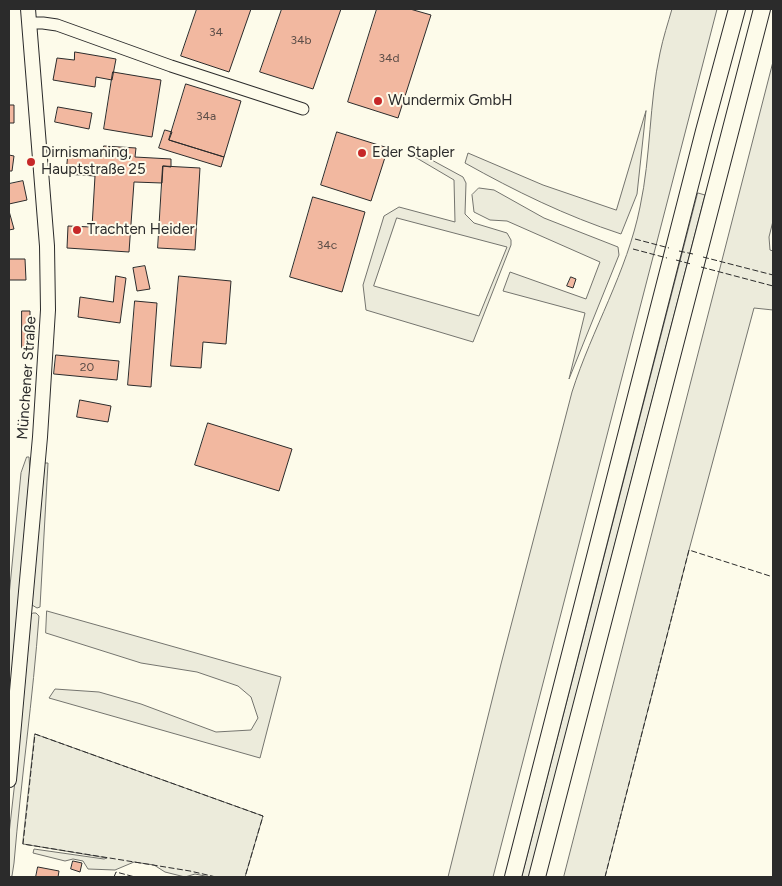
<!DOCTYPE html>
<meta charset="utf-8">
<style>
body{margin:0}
#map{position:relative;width:782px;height:886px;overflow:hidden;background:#fdfbea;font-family:Figtree,sans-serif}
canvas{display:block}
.frame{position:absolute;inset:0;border:10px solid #2b2b2b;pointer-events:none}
</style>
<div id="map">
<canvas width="782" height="886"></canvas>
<div class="frame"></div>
</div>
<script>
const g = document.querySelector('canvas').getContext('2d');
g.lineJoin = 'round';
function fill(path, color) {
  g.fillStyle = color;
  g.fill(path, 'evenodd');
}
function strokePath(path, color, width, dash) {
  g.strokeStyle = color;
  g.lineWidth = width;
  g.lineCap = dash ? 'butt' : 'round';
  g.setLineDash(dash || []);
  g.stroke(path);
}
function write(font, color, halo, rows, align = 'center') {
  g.font = font + ' Figtree,sans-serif';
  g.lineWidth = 4;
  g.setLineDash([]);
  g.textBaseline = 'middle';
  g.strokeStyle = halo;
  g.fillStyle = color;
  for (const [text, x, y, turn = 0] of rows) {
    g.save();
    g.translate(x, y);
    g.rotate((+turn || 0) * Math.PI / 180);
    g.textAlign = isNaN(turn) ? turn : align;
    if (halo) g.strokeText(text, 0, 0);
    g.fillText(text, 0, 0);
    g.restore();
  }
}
const green = new Path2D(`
 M 672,9 L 717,9 L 493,877 L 448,877 L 501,664 L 572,392 C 592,329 627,272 640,207 C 651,156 649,103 660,53 C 663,38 668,23 672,9 Z
 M 773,62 L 773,221 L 769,237 L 770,250 L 773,251 L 773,310 L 754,308 L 689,550 L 605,877 L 564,877 Z
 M 646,111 L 637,194 L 621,234 C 566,216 515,191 465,163 L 468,153 L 543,185 L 616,210 Z
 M 417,152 L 463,177 L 466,183 L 465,214 L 474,223 L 507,233 L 511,240 L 511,245 L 473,342 L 366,310 L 363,285 L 384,216 L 399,207 L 455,222 L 454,180 L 415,157 ZM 397,218 L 507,247 L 479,316 L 374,286 Z
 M 479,188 L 494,190 L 544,218 L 618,247 L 619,255 L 569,379 L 585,313 L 503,291 L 510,272 L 586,299 L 600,262 L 507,221 L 490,220 L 474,212 L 472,195 Z
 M 698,193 L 705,195 L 529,877 L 522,877 Z
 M 27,457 L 29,457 L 30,472 L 9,704 L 9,596 L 21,473 Z
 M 45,463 L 48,463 L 40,607 L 37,608 L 32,605 Z
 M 47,611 L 281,677 L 260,758 L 49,698 L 55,689 L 99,692 L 141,704 L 216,732 L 251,730 L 258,718 L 251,697 L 238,686 L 197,672 L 141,663 L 46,633 Z
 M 33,613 L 36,613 L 39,616 C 33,698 21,780 14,863 L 12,876 L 9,877 L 9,834 L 18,754 L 31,615 Z
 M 35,734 L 263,816 L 245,877 L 210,877 L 195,874 L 185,877 L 165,872 L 154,865 L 134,862 L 115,870 L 88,869 L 83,861 L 73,859 L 65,861 L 33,853 L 34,849 L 104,859 L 107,858 L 23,844 Z`);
const building = new Path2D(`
 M 197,9 L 251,9 L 229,72 L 181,56 Z
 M 282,9 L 341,9 L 313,89 L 260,72 Z
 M 377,9 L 410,9 L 431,15 L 398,118 L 348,102 Z
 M 75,52 L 116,59 L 112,80 L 96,77 L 95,87 L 53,80 L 57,58 L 74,60 Z
 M 113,72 L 161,80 L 152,137 L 104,129 Z
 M 186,84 L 241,101 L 224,157 L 169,140 Z
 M 9,105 L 14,105 L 14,123 L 9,123 Z
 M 58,107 L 92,113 L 89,129 L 55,122 Z
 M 165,130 L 172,132 L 169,140 L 224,157 L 221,167 L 159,148 Z
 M 337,132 L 388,148 L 371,201 L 321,185 Z
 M 104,146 L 136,148 L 135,157 L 171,159 L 171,167 L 163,166 L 162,183 L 134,182 L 129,252 L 67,248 L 68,226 L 92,227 L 95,176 L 66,174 L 68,152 L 103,155 Z
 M 9,155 L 14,156 L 12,171 L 9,171 Z
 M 163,166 L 200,168 L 195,250 L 158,248 Z
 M 23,181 L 27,200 L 9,204 L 9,184 Z
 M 313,197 L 365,212 L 342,292 L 290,277 Z
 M 9,211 L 14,229 L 9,230 Z
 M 9,259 L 25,259 L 26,280 L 9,280 Z
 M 145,266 L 150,289 L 137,291 L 133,268 Z
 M 116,276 L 126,278 L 120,323 L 78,317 L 80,297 L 113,302 Z
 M 179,276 L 231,281 L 226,344 L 203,342 L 201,368 L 171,366 Z
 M 571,277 L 576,279 L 573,288 L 567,286 Z
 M 135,301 L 157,303 L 151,387 L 128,385 Z
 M 22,311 L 30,311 L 30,348 L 22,348 Z
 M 56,355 L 119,361 L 117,380 L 54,374 Z
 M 80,400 L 111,406 L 108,422 L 77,417 Z
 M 208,423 L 292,449 L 279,491 L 195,465 Z
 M 73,861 L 82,863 L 80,872 L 71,869 Z
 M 38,867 L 59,871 L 58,877 L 36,877 Z`);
const minor = new Path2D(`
 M 29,23 L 43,23 L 57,25 L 171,66 L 303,109`);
const major = new Path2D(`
 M 9,780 L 40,437 L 48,310 L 47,246 L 28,9`);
const highway = new Path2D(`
 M 513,877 L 704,131 L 737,9
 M 537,877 L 762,9`);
const fence = new Path2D(`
 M 635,239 L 669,248
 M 633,249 L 667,258
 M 679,251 L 693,254
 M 703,257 L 773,275
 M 676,260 L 691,264
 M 701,267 L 773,286
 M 114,877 L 116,872 L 135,877
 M 216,877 L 190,871 L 23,844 L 35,734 L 263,816 L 245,877
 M 605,877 L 689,550 L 773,577`);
const markers = [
 [378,101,5,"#c62828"],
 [362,153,5,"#c62828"],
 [31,162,5,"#c62828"],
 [77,230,5,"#c62828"]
];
const numberNames = [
 ["34",216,32],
 ["34b",301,40],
 ["34d",389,58],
 ["34a",206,116],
 ["34c",327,245],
 ["20",87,367]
];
const poiNames = [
 ["Wundermix GmbH",388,101],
 ["Dirnismaning,",41,153],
 ["Hauptstraße 25",41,170],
 ["Eder Stapler",372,153],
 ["Trachten Heider",87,230]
];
const streetNames = [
 ["Münchener Straße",27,378,-86]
];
fill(green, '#ecebdb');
strokePath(green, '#74746e', 1);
fill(building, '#f2b8a0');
strokePath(building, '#2b2b2b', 1);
strokePath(minor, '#2b2b2b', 13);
strokePath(major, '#2b2b2b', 16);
strokePath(highway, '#2b2b2b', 18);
strokePath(minor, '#fdfbea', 11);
strokePath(major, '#fdfbea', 14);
strokePath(highway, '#fdfbea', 16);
strokePath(fence, '#2b2b2b', 1, [6, 2.5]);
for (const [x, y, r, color] of markers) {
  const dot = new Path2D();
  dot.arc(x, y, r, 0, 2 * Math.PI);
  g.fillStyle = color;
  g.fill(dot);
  strokePath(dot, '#fdfbea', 2);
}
write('12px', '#5d4e48', null, numberNames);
write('15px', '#2b2b2b', '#fdfbea', poiNames, 'left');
write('15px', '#2b2b2b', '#fdfbea', streetNames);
</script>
